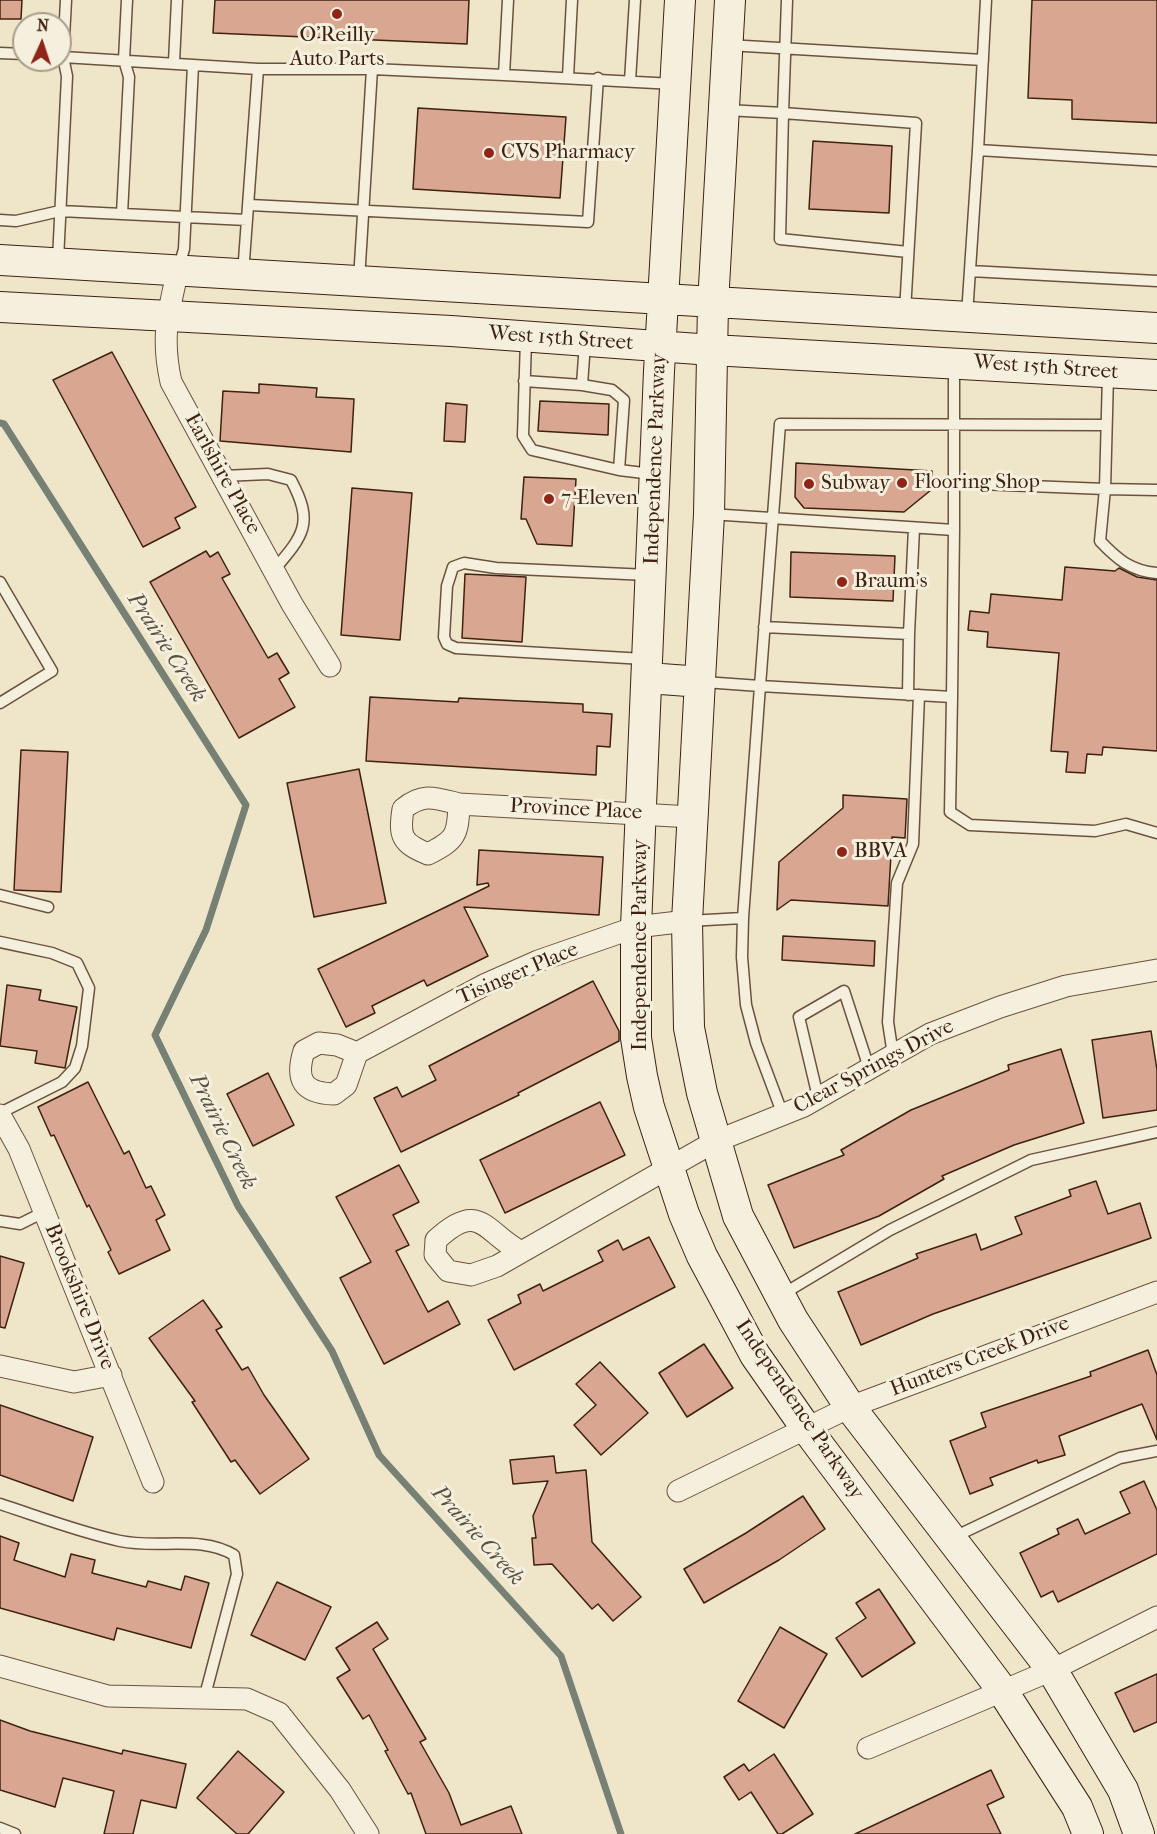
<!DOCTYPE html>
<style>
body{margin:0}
#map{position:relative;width:1157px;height:1834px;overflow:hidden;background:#efe6ca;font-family:"IM FELL French Canon",serif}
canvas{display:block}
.north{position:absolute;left:12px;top:12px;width:60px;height:60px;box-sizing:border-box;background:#f5efdd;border:2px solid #ac9d8b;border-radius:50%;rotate:3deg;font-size:16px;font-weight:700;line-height:24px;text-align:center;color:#3f2110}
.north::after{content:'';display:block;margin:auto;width:21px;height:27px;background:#8f2418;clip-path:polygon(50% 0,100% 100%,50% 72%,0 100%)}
</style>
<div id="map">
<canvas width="1157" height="1834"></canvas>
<div class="north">N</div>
</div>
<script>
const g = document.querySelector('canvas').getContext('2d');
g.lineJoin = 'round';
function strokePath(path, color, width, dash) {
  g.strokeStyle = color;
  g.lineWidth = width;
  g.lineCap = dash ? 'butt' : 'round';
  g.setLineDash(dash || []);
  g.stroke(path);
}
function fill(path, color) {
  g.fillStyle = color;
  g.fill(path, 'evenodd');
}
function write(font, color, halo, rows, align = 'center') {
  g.font = font + ' "IM FELL French Canon",serif';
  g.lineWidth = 6;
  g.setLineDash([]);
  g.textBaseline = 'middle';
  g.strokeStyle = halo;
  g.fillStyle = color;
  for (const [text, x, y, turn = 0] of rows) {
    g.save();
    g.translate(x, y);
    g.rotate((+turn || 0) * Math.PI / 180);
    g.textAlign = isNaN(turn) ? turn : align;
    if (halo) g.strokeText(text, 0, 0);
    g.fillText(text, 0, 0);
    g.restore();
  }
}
const stream = new Path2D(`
 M 0,423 L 4,424 L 246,805 L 206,930 L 155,1035 L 238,1206 L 332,1351 L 379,1455 L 561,1656 L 621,1834`);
const building = new Path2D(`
 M 0,0 L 22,0 L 21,19 L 0,19 Z
 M 215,0 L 469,0 L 467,44 L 213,33 Z
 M 1032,0 L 1157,0 L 1157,123 L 1072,119 L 1072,100 L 1028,98 Z
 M 418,108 L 566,117 L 560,198 L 413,189 Z
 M 813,141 L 892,146 L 889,213 L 809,209 Z
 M 112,352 L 196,507 L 175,518 L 180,528 L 143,547 L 53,380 Z
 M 259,384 L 317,388 L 316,397 L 354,399 L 351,452 L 220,441 L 223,391 L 259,393 Z
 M 540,401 L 609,404 L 608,435 L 538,431 Z
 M 446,403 L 467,405 L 465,442 L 444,441 Z
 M 796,463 L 932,471 L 931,490 L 904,512 L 804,508 L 795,497 Z
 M 524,477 L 576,479 L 572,546 L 537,544 L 526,519 L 521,519 Z
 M 352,488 L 412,493 L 400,640 L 341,635 Z
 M 206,551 L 210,557 L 218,552 L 230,574 L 222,578 L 268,658 L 277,653 L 289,673 L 279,679 L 295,707 L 239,738 L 150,582 Z
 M 791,552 L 895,556 L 893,601 L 790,597 Z
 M 1065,567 L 1115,571 L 1119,568 L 1137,577 L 1157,580 L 1157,751 L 1103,747 L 1102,755 L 1087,754 L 1085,773 L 1066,772 L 1068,752 L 1051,751 L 1059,653 L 987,647 L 988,632 L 968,630 L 970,611 L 989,613 L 991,594 L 1062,600 Z
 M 465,574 L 526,577 L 522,642 L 462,638 Z
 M 370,697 L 458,702 L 459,698 L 583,704 L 583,712 L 612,714 L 610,747 L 597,746 L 596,775 L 366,761 Z
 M 21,750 L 68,752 L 61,892 L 14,890 Z
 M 359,769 L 386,903 L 314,917 L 287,783 Z
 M 843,795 L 907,799 L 905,838 L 892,837 L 888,906 L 791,900 L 777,910 L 779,862 L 843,808 Z
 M 479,850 L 603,857 L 599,915 L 464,907 L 488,956 L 427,986 L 424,980 L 372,1006 L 375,1013 L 346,1027 L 318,969 L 489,886 L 488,883 L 477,885 Z
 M 783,936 L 875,941 L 874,966 L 782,960 Z
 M 593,981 L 619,1031 L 619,1041 L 518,1093 L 519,1095 L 401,1152 L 374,1098 L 397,1087 L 402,1097 L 436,1080 L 429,1066 Z
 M 7,985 L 41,990 L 39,1000 L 77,1007 L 65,1068 L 35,1063 L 37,1051 L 0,1046 Z
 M 1151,1031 L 1157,1070 L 1157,1110 L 1103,1118 L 1092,1040 Z
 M 1061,1049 L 1084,1123 L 1014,1145 L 942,1176 L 944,1179 L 879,1216 L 794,1248 L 768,1185 L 844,1155 L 841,1150 L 911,1110 L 1009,1070 L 1008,1065 Z
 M 268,1073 L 294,1125 L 253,1146 L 227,1094 Z
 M 88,1082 L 124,1154 L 129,1151 L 146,1188 L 151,1186 L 165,1215 L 156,1220 L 170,1250 L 119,1274 L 108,1252 L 111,1250 L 89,1205 L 87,1207 L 54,1135 L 51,1136 L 38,1107 Z
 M 600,1102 L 625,1155 L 505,1213 L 480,1160 Z
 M 399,1165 L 419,1202 L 393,1215 L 409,1245 L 396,1251 L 428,1312 L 448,1301 L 460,1324 L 384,1364 L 340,1278 L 371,1262 L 336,1197 Z
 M 1096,1181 L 1108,1214 L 1140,1203 L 1151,1238 L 933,1314 L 861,1345 L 838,1292 L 918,1258 L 916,1254 L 976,1234 L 981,1250 L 1022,1234 L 1015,1217 L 1071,1196 L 1069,1190 Z
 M 649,1237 L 675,1287 L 514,1370 L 488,1320 L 521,1303 L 518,1295 L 540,1284 L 543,1291 L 603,1261 L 598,1251 L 618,1240 L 623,1250 Z
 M 0,1256 L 24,1263 L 5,1328 L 0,1327 Z
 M 203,1300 L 222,1327 L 216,1330 L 242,1370 L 248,1367 L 264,1395 L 309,1459 L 260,1494 L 235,1460 L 231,1462 L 192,1402 L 195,1401 L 149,1338 Z
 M 704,1344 L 733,1388 L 687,1417 L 659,1373 Z
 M 1148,1350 L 1157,1375 L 1157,1440 L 1142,1404 L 1059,1436 L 1065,1455 L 1038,1463 L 1037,1460 L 990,1478 L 993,1485 L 970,1494 L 950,1441 L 986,1427 L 981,1413 L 1091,1376 L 1090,1372 Z
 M 600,1362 L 648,1413 L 601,1455 L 574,1425 L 596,1405 L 576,1384 Z
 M 0,1405 L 93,1437 L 73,1501 L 0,1475 Z
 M 554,1456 L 556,1473 L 586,1470 L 592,1542 L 641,1597 L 613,1621 L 598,1604 L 592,1609 L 552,1564 L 534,1565 L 532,1538 L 536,1538 L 533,1516 L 548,1481 L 513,1484 L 510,1460 Z
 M 1144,1481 L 1157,1510 L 1157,1554 L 1058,1602 L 1053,1591 L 1041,1597 L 1020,1553 L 1059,1534 L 1057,1529 L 1078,1519 L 1085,1534 L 1130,1513 L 1120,1492 Z
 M 803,1496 L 825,1529 L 779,1560 L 704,1603 L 684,1569 L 746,1533 Z
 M 0,1536 L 19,1543 L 14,1560 L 65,1577 L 71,1554 L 95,1560 L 92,1573 L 146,1587 L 148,1581 L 181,1590 L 185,1576 L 209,1583 L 191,1648 L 117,1628 L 114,1640 L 0,1608 Z
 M 277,1582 L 331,1607 L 305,1660 L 251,1635 Z
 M 879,1589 L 915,1643 L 862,1677 L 836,1638 L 866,1618 L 856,1603 Z
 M 377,1622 L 388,1639 L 373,1649 L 426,1739 L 420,1742 L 449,1793 L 461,1825 L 511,1806 L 522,1834 L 426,1834 L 411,1793 L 408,1794 L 385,1751 L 388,1750 L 369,1715 L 363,1719 L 337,1678 L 350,1670 L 336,1648 Z
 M 780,1627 L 827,1654 L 784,1728 L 738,1701 Z
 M 1157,1674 L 1157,1722 L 1134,1732 L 1115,1693 Z
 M 0,1720 L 30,1731 L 122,1754 L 123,1750 L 186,1764 L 176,1808 L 141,1800 L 133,1834 L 104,1834 L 114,1791 L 63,1778 L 55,1807 L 0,1790 Z
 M 238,1751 L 284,1792 L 248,1834 L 237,1834 L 197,1798 Z
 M 774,1754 L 813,1814 L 782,1834 L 778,1834 L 751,1792 L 739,1800 L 724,1777 L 744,1764 L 749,1771 Z
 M 991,1770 L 1004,1797 L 987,1805 L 1001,1834 L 855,1834 Z`);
const service = new Path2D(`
 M 66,0 L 63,57 L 193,65
 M 508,0 L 504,75 L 674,84
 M 728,45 L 983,60
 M 0,53 L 24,54
 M 174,62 L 177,0
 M 258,69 L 372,69
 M 568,77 L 572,0
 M 630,81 L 635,0
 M 726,110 L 783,113 L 787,0
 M 978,150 L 986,0
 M 250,205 L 588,222 L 598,78
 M 122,214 L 129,77 L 124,60 L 127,0
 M 0,220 L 16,221 L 60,211 L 247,220
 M 58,260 L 67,76 L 63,57 L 60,57
 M 178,270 L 184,249 L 193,65 L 258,69 L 243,274
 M 970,271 L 1157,281
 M 359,280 L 372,69 L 504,75
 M 905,311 L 916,123 L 783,113 L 780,239 L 908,252
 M 967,315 L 978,150 L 1157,161
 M 526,339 L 523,436 L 532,450 L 619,470 L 652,474
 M 1108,375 L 1105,489 L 1157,490
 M 524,381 L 582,385 L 585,343
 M 582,385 L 612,390 L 624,400 L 619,470
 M 223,476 L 268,474 L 291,480 C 314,523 304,535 274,570
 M 954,483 L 1105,489 L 1100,541 C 1117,559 1131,571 1157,573
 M 710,514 L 954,530 L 954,365
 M 0,582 L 52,671 L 0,703
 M 764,627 L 909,634 L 914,528
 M 644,659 L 456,648 L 447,644 L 444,637 L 447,586 L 453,567 L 464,563 L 496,568 L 648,575
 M 704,682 L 760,686 L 780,424 L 1105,425
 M 908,695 L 909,634
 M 952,697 L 950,812 L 970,825 L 1095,831 L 1126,824 L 1157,833
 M 0,895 L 48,907
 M 688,921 L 743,918
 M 0,942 L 52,953 L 77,963 L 89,988 L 82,1046 L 75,1068 L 62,1082 L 0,1113
 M 893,1055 L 888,1022 L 897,883 L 913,844 L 919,695
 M 818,1097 L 799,1017 L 844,991 L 869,1068
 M 783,1115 L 756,1043 L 746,1005 L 742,957 L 743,918 L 760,686 L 952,697 L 954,530
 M 0,1221 L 20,1224 L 44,1212
 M 783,1294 L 890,1230 L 1031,1160 L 1157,1132
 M 0,1504 C 40,1517 79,1532 120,1541 C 158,1549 201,1535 234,1555 L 237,1574 L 204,1699
 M 954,1537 L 1120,1458 L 1157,1451
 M 0,1828 L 15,1834`);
const minor = new Path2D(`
 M 178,270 C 168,313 161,338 171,382 L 292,604 L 330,666
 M 459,804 C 458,835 456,840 428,854 C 401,843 399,836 403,809 C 423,792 436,798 459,804 L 692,817
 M 319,1043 L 337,1045 L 357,1053 L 346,1085 L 334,1094 C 303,1093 295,1080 304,1051 Z
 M 357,1053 L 486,984 L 538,961 L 636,927 L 687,921
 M 0,1115 L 19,1149 L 153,1482
 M 521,1252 C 484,1232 480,1199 436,1240 L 435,1255 L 448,1271 L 471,1275 L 497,1266 L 714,1142 L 804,1106 L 930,1034 L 1000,1007 L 1066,986 L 1157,970
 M 0,1366 L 74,1382 L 111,1375
 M 678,1491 L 850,1407 L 1157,1292
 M 0,1666 L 108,1696 L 247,1699 L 279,1713 L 340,1790 L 368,1834
 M 868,1748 L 1052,1670 L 1157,1617`);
const secondary = new Path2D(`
 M 680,0 L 659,371 L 636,927 L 636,1038 L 642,1076 L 649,1107 L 684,1214 L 702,1256 L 755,1355 L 806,1428 L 1002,1690 L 1077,1807 L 1088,1834
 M 730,0 L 713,304 L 709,514 L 687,921 L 689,1028 L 702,1093 L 738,1216 L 793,1320 L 850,1407 L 1052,1670 L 1123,1790 L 1139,1834
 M 0,260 L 1157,328
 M 0,307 L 451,331 L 712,350 L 1157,375
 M 648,678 L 701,682`);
const markers = [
 [337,14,6,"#8f2418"],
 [489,153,6,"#8f2418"],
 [902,483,6,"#8f2418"],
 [809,484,6,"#8f2418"],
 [549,499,6,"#8f2418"],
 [842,582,6,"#8f2418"],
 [842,852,6,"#8f2418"]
];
const poiNames = [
 ["O'Reilly",337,36,"center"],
 ["Auto Parts",337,60,"center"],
 ["CVS Pharmacy",501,153],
 ["Flooring Shop",914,483],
 ["Subway",821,484],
 ["7-Eleven",561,499],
 ["Braum's",854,582],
 ["BBVA",854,852]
];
const streetNames = [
 ["West 15th Street",561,339,4],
 ["West 15th Street",1046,368,4],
 ["Independence Parkway",656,459,-88],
 ["Earlshire Place",222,474,61],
 ["Province Place",576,810,3],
 ["Independence Parkway",641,945,-90],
 ["Tisinger Place",518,974,-23],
 ["Clear Springs Drive",874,1067,-28],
 ["Brookshire Drive",79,1297,68],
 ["Hunters Creek Drive",980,1357,-21],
 ["Independence Parkway",799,1410,56]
];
const waterNames = [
 ["Prairie Creek",166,648,57],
 ["Prairie Creek",222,1132,64],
 ["Prairie Creek",477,1536,48]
];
strokePath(stream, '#768075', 7);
fill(building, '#d8a691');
strokePath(building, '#3f2110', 1.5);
strokePath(service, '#6b523e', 13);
strokePath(minor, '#6b523e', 23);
strokePath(secondary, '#3f2110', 32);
strokePath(service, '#f5efdd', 10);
strokePath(minor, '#f5efdd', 21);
strokePath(secondary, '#f5efdd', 30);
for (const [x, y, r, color] of markers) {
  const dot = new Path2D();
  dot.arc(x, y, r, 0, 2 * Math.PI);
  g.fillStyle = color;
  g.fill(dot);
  strokePath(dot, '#f5efdd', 2);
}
write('21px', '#3f2110', '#f5efdd', poiNames, 'left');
write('21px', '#3f2110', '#f5efdd', streetNames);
write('italic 22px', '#5a5043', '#f5efdd', waterNames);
</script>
